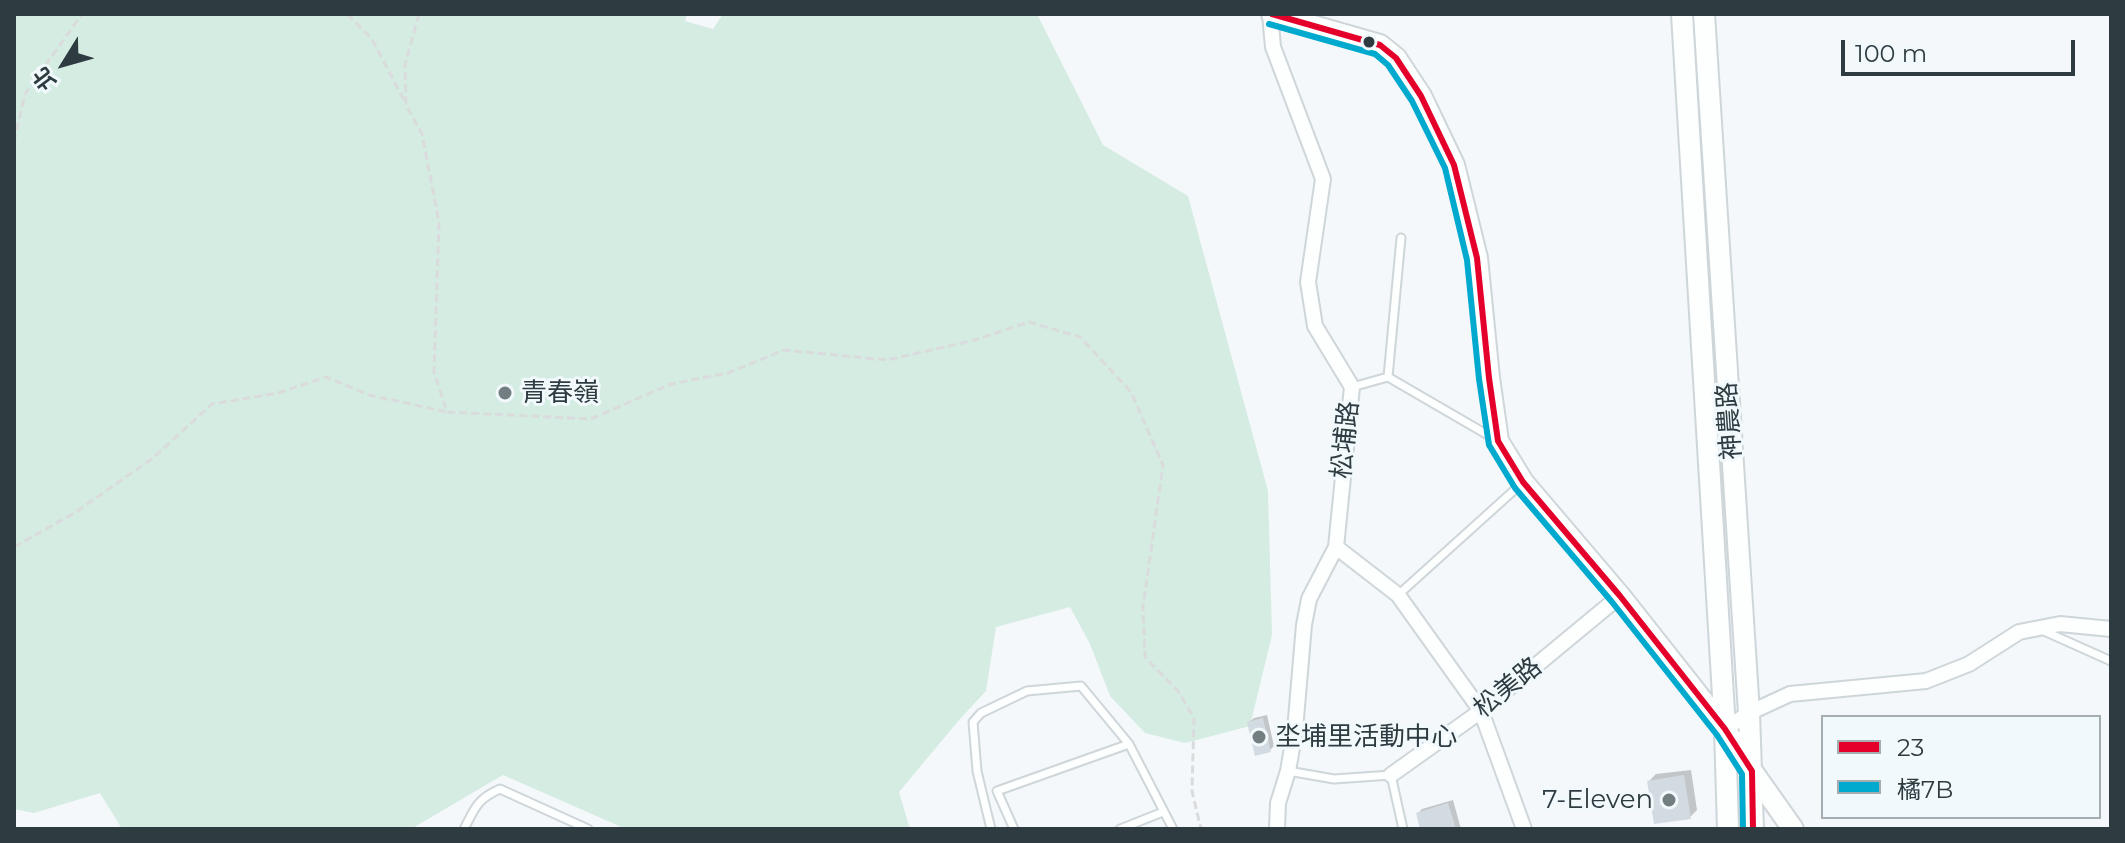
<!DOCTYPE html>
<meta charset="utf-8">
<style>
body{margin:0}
#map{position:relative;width:2125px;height:843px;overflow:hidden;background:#f4f8fa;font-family:Montserrat,"Noto Sans TC",sans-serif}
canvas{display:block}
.frame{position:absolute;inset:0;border:16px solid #2e3c42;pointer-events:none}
.legend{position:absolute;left:1821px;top:715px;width:280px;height:104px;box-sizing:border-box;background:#f2f9fc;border:2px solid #a4adb2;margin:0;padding:10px 14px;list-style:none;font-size:24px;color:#2e3c42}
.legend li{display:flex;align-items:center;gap:16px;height:40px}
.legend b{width:40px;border:2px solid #a4adb2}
.north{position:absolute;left:24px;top:24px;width:80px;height:80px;-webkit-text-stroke:6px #f2f9fc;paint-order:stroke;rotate:233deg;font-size:22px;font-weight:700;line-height:32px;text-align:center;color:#2e3c42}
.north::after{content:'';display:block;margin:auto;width:28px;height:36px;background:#2e3c42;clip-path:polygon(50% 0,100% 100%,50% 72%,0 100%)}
.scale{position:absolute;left:1841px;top:40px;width:234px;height:36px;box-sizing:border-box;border:4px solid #2e3c42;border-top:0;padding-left:10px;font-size:24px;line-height:28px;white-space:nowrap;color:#2e3c42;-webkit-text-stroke:6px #f2f9fc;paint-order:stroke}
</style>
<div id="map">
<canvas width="2125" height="843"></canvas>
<div class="frame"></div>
<ul class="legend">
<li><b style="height:10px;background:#e4002b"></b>23</li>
<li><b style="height:10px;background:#00a9ce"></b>橘7B</li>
</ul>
<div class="north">北</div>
<div class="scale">100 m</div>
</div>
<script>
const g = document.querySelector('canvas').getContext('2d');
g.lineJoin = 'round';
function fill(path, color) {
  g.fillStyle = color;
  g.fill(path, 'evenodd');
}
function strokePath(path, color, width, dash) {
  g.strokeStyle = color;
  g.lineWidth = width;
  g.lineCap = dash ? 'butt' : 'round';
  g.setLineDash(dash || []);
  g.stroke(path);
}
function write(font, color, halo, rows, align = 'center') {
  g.font = font + ' Montserrat,"Noto Sans TC",sans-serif';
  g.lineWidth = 6;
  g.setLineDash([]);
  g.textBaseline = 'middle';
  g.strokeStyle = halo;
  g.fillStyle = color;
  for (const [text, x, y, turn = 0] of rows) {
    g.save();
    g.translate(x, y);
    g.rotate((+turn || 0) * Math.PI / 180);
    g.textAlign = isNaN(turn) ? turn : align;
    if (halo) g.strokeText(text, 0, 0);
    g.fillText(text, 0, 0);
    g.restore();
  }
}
const green = new Path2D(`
 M 14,14 L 687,14 L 685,21 L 713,29 L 723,14 L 1037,14 L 1103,145 L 1188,196 L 1268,491 L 1272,635 L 1250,726 L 1185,743 L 1145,733 L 1110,696 L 1090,644 L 1070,607 L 996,627 L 986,691 L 960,719 L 899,792 L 910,829 L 626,829 L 503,775 L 411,829 L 122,829 L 100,793 L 34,813 L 14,809 Z`);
const shadow = new Path2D(`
 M 1267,715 L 1274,746 L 1270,750 L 1249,722 L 1254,718 Z
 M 1691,770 L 1697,810 L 1690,817 L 1649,781 L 1656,774 Z
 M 1453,800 L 1461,829 L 1422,829 L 1418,813 L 1422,809 Z`);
const building = new Path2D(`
 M 1263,718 L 1271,752 L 1255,756 L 1247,722 Z
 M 1684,775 L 1691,819 L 1654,824 L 1647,781 Z
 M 1448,803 L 1456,829 L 1420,829 L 1416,813 Z`);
const path = new Path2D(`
 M 347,14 L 372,39 L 405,102
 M 419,14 L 405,65 L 406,105 L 422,134 L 439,222 L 434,372 L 447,412 L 591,419 L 671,384 L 728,373 L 784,350 L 887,360 L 975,340 L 1029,322 L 1080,337 L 1131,392 L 1163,465 L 1143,607 L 1145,657 L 1178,691 L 1194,718 L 1192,791 L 1201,829
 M 14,142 L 25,94 L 82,14
 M 14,547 L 76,512 L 153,458 L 212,404 L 278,393 L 326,377 L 369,395 L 447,412`);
const lane = new Path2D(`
 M 1388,377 L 1401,238
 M 1352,387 L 1388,377 L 1493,438
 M 1398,595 L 1521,484
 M 2044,631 L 2111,661
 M 1288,771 L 1334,779 L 1391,775 L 1403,829
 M 464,829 C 475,808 477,799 500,789 L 588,829
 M 991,829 L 977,771 L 973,722 L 981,713 L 1027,691 L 1081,686 L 1129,744 L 1173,829
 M 1014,829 L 997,791 L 1129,744
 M 1120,829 L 1163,812`);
const street = new Path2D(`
 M 1270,14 L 1273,47 L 1323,179 L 1308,282 L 1315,326 L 1352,387 L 1336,547 L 1309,599 L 1304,625 L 1295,730 L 1288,771 L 1278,803 L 1277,829
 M 1336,547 L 1398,595 L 1481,711 L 1524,829
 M 1725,729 L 1749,713 L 1790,694 L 1926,681 L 1969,664 L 2019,632 L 2060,624 L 2111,629
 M 1391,775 L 1481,711 L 1620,596`);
const secondary = new Path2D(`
 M 1272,14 L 1380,45 L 1396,58 L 1421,96 L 1454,165 L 1477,258 L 1489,378 L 1498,441 L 1523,482 L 1620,596 L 1725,729 L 1752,771 L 1793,829
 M 1682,14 L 1725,729 L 1728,829
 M 1704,14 L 1749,713 L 1753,829`);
const bus1 = new Path2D(`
 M 1272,14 L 1380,45 L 1396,58 L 1421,96 L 1454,165 L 1477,258 L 1489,378 L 1498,441 L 1523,482 L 1620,596 L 1725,729 L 1752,771 L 1753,829`);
const bus2 = new Path2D(`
 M 1269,24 L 1375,54 L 1388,65 L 1412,101 L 1445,168 L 1467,260 L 1479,379 L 1489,445 L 1515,488 L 1612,602 L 1717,735 L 1742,774 L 1743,829`);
const markers = [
 [1369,42,7,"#2e3c42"],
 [505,393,8,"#737e82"],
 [1259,737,8,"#737e82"],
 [1669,800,8,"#737e82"]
];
const poiNames = [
 ["青春嶺",521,393],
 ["坔埔里活動中心",1275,737],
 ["7-Eleven",1653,800,"right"]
];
const streetNames = [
 ["神農路",1730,421,-94],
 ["松埔路",1346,440,-84],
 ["松美路",1508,688,-39]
];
fill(green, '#d5ece2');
fill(shadow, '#0003');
fill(building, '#d2dae2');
strokePath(lane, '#ced6da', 11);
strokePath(street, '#ced6da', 18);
strokePath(secondary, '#ced6da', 24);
strokePath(path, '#dadbdc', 3, [8, 4]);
strokePath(lane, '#fdfefe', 7);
strokePath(street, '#fdfefe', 14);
strokePath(secondary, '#fdfefe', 20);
strokePath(bus1, '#e4002b', 6);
strokePath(bus2, '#00a9ce', 6);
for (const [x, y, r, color] of markers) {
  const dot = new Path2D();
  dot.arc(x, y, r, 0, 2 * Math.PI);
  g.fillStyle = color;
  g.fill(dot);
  strokePath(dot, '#f2f9fc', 3);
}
write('26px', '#2e3c42', '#f2f9fc', poiNames, 'left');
write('26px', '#2e3c42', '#f2f9fc', streetNames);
</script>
